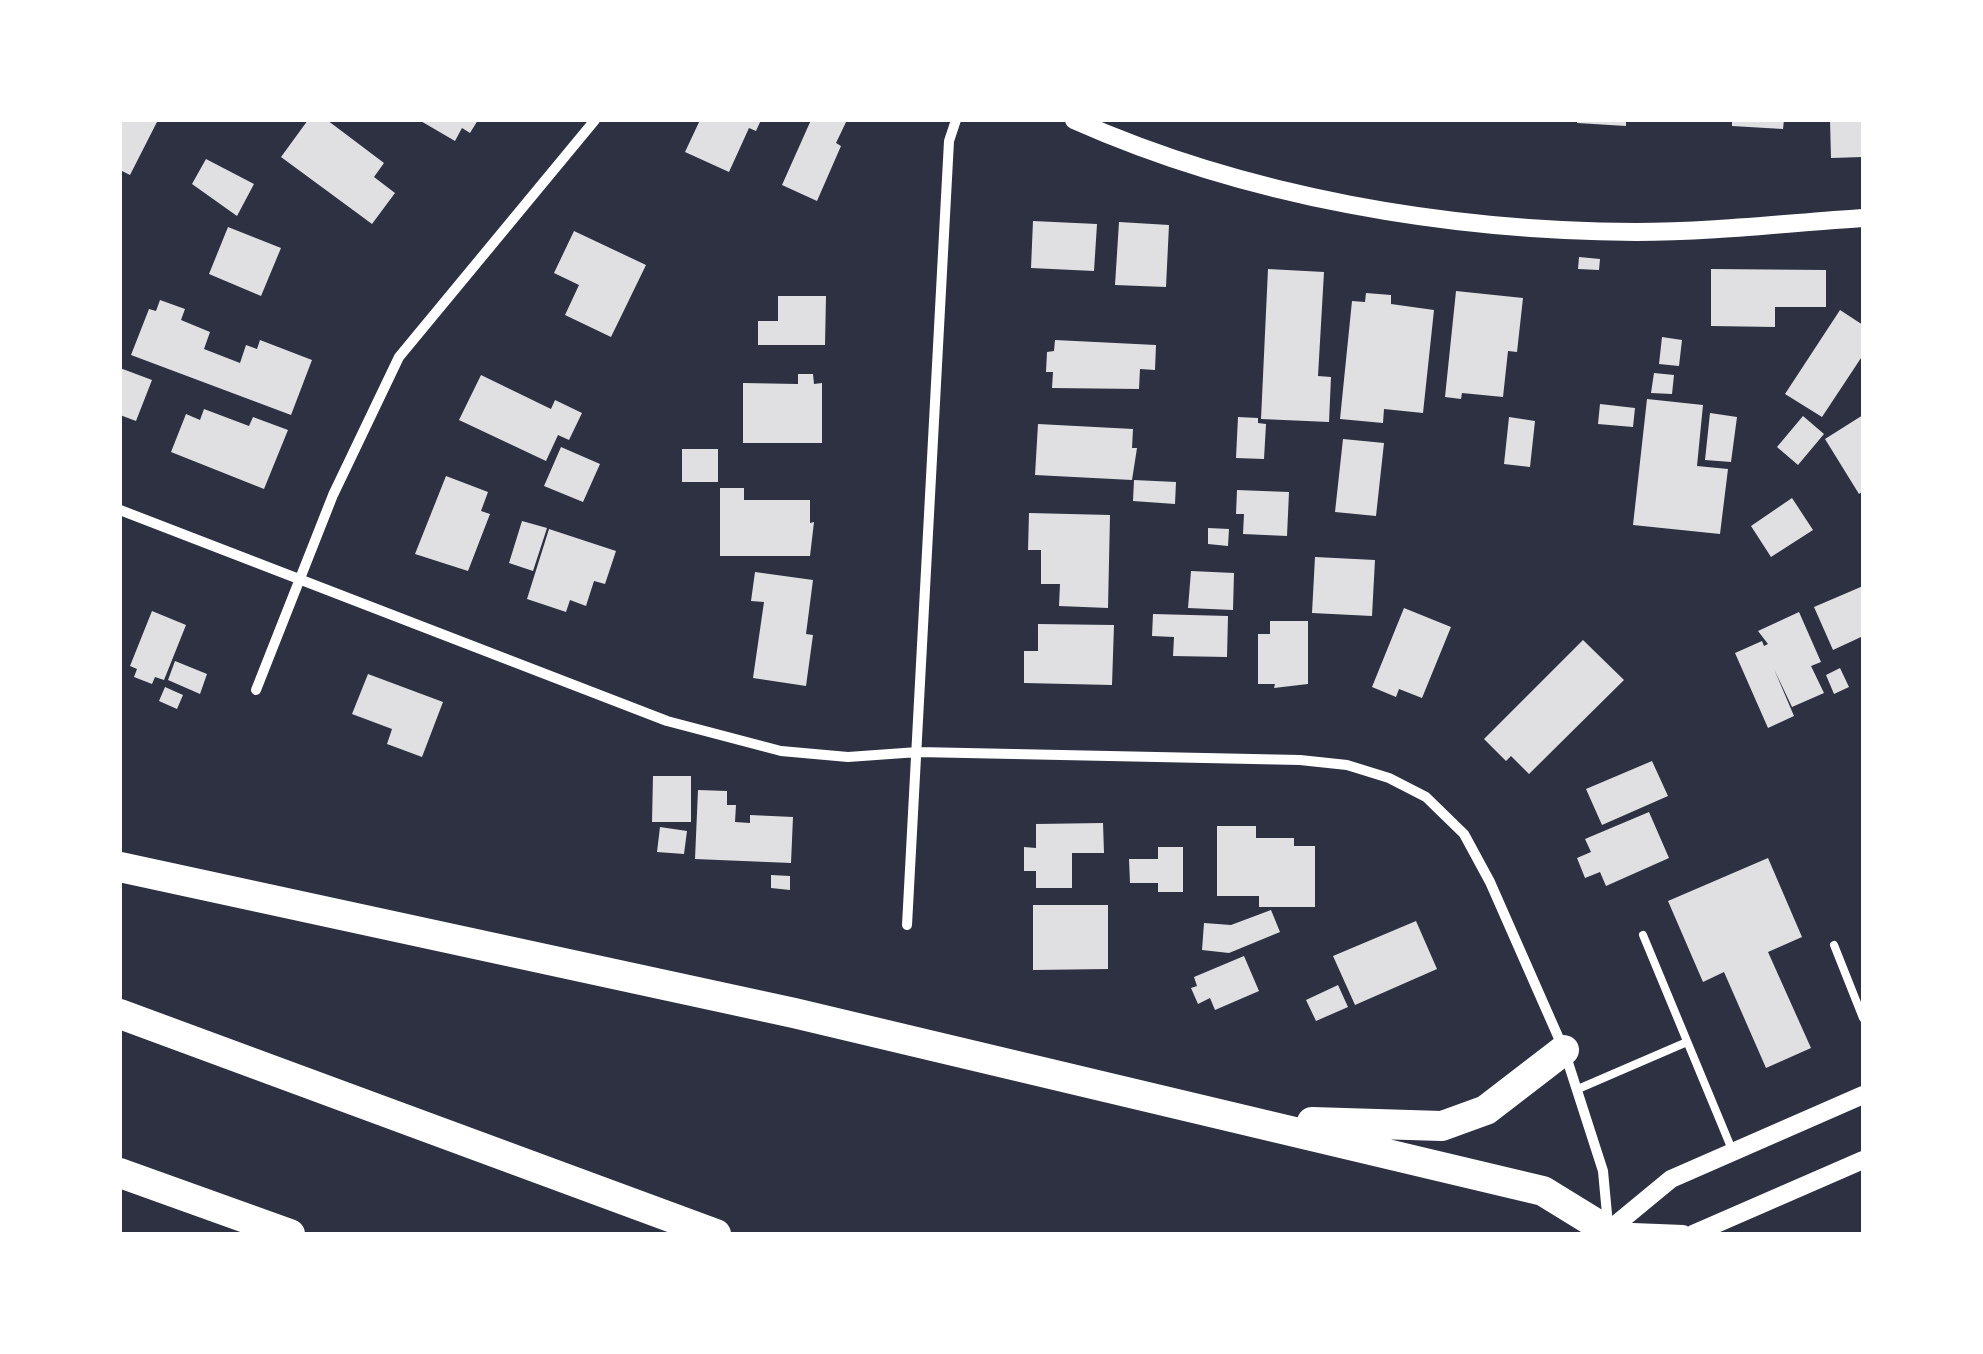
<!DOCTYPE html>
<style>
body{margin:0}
#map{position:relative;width:1983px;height:1354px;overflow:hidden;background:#2d3142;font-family:Arial,sans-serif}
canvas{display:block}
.frame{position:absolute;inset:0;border:122px solid #fff;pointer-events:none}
</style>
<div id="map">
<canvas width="1983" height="1354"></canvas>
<div class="frame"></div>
</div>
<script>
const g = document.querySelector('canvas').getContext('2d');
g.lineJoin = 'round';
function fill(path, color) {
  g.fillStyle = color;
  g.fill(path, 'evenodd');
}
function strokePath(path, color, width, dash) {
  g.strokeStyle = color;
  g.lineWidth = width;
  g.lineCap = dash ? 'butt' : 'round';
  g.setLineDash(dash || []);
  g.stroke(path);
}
const building = new Path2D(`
 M 120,120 L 158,120 L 130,175 L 120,170 Z
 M 308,120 L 327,120 L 384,163 L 374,177 L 395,193 L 372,224 L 281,157 Z
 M 419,120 L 478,120 L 470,133 L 462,128 L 455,141 Z
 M 700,120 L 761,120 L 756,131 L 749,128 L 729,172 L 685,152 Z
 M 811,120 L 847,120 L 836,143 L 841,146 L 817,201 L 782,185 Z
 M 1577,120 L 1626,120 L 1626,126 L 1577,123 Z
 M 1732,120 L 1784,120 L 1783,129 L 1732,126 Z
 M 1830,120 L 1863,120 L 1863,157 L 1831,158 Z
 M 206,159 L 254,184 L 237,216 L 192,184 Z
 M 1033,221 L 1097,224 L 1094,271 L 1031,268 Z
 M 1119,222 L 1169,225 L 1166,287 L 1115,285 Z
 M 228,227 L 281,248 L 261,296 L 209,274 Z
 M 574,231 L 646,265 L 611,337 L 565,315 L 579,285 L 554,273 Z
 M 1579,257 L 1600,259 L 1599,270 L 1578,269 Z
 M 1268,269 L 1324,272 L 1318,376 L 1331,377 L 1329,422 L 1261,419 Z
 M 1711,269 L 1826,270 L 1826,307 L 1775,307 L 1775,327 L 1711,326 Z
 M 1456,291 L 1523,298 L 1517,352 L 1508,351 L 1503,397 L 1462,393 L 1461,399 L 1445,397 Z
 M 1366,293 L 1391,295 L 1391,304 L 1434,310 L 1423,413 L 1384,409 L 1383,423 L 1340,419 L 1352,301 L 1365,302 Z
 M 778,296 L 826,296 L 825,345 L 758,345 L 758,321 L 778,321 Z
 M 160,300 L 185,309 L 181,320 L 210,332 L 204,349 L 240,363 L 246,345 L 257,349 L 260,340 L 312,360 L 291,415 L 131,355 L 149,309 L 156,311 Z
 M 1840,310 L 1863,325 L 1863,355 L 1822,417 L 1785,394 Z
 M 1662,337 L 1682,340 L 1679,366 L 1659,364 Z
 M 1055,340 L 1156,345 L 1155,370 L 1140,369 L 1139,389 L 1052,388 L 1053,372 L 1046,372 L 1047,352 L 1054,351 Z
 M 120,368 L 152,380 L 136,421 L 120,415 Z
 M 1654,373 L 1674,375 L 1672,394 L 1651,393 Z
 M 798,374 L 813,374 L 814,384 L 822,383 L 822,443 L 743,443 L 743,383 L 798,384 Z
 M 481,375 L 551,409 L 555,400 L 582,413 L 569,440 L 558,435 L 546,461 L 459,420 Z
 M 1647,399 L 1703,405 L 1697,466 L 1728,469 L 1720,534 L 1633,525 Z
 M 1600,404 L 1635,408 L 1633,427 L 1598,424 Z
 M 204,409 L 249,426 L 253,417 L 288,430 L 264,489 L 171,452 L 186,414 L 200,420 Z
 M 1710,413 L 1737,417 L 1731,462 L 1705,460 Z
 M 1863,415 L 1863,491 L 1859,494 L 1825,439 Z
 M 1803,416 L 1824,434 L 1798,465 L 1777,447 Z
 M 1238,417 L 1258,418 L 1258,423 L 1266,424 L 1264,459 L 1236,458 Z
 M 1509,417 L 1535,421 L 1530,467 L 1504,464 Z
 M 1038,424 L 1133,429 L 1132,448 L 1137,448 L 1132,480 L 1035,475 Z
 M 1343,439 L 1384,443 L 1376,516 L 1335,512 Z
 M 561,447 L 600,464 L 583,502 L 544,486 Z
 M 682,449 L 718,449 L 718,482 L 682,482 Z
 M 446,476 L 488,492 L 481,511 L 490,514 L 468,571 L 415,554 Z
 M 1134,480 L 1176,482 L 1175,504 L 1133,501 Z
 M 720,488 L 744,488 L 744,500 L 810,500 L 810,523 L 814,522 L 810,556 L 720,556 Z
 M 1237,490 L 1289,492 L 1287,536 L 1243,534 L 1244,514 L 1236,514 Z
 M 1792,498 L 1813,530 L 1771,557 L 1751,526 Z
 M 1029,513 L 1110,515 L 1108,608 L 1059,606 L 1060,584 L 1041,584 L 1041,550 L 1028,550 Z
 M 522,521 L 547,528 L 533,571 L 509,563 Z
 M 1208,528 L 1229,529 L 1228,546 L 1208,544 Z
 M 549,529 L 616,551 L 605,584 L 594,581 L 586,606 L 570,600 L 566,612 L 527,599 Z
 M 1315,557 L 1375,560 L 1372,616 L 1312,613 Z
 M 1191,571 L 1234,573 L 1233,610 L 1188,608 Z
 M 755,572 L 813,580 L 806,634 L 813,635 L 806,686 L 753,678 L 764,602 L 751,601 Z
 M 1863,586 L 1861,637 L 1833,650 L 1814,607 Z
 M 1404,608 L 1451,627 L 1422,698 L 1399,689 L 1396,697 L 1372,687 Z
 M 152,611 L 186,625 L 164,680 L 155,677 L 152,684 L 134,677 L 137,669 L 130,666 Z
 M 1799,612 L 1821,662 L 1811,666 L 1824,693 L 1792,707 L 1774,669 L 1794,716 L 1768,728 L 1735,653 L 1762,641 L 1764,646 L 1768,644 L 1758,631 Z
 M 1153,614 L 1228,616 L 1227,657 L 1173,656 L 1174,637 L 1152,636 Z
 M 1270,621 L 1308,621 L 1308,684 L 1274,688 L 1275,684 L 1258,684 L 1258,634 L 1270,634 Z
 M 1038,624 L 1114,625 L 1112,685 L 1024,683 L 1024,651 L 1038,651 Z
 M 1583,640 L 1624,680 L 1529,774 L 1511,756 L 1506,761 L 1484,739 Z
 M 175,661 L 207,674 L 200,694 L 168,680 Z
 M 1840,668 L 1849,687 L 1834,694 L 1826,675 Z
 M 368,674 L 443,702 L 422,757 L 387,744 L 392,729 L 352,714 Z
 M 165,687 L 183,695 L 177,709 L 159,701 Z
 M 1652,761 L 1668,796 L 1602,825 L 1586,789 Z
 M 653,776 L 691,776 L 691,822 L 652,822 Z
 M 698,790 L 727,791 L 727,805 L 736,805 L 735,822 L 750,823 L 750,815 L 793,817 L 791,863 L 695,859 Z
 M 1649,812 L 1669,858 L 1606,886 L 1600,872 L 1585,878 L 1577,858 L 1591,852 L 1585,839 Z
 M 1103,823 L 1104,853 L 1072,853 L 1072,888 L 1036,888 L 1036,871 L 1024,871 L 1024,847 L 1036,848 L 1036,824 Z
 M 1217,826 L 1256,826 L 1256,838 L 1294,838 L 1294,846 L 1315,846 L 1315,907 L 1259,907 L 1259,896 L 1217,896 Z
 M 660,827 L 687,831 L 684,854 L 657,852 Z
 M 1158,847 L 1183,847 L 1183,892 L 1158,892 L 1158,883 L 1130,883 L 1129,859 L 1158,859 Z
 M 1768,858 L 1802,937 L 1768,952 L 1811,1048 L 1766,1068 L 1724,972 L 1703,982 L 1668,901 Z
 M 771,875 L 790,876 L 790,890 L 771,888 Z
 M 1033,905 L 1108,905 L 1108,969 L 1033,970 Z
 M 1271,910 L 1280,932 L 1229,953 L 1202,950 L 1204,923 L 1231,925 Z
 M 1416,921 L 1437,969 L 1355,1005 L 1333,956 Z
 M 1244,956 L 1259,991 L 1215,1010 L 1210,998 L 1198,1004 L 1191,988 L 1197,986 L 1194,977 Z
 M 1338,985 L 1348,1007 L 1316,1021 L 1306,1000 Z`);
const service = new Path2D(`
 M 1643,935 L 1733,1152
 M 1834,945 L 1863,1018
 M 1578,1089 L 1687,1042`);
const minor = new Path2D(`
 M 120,510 L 667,721 L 781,751 L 848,757 L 918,752 L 1300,760 L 1347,765 L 1389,778 L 1426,797 L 1464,834 L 1490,882 L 1564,1050 L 1603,1171 L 1608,1225
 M 256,690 L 333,495 L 399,357 L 595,120
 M 907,925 L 949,141 L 956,120`);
const tertiary = new Path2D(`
 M 1074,120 C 1247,197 1447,231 1636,232 C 1711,232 1788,223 1863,218
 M 1608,1231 L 1671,1179 L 1863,1095
 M 1608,1231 L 1683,1234
 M 1693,1234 L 1863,1160`);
const motorway = new Path2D(`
 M 120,867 L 794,1013 L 1543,1191 L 1608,1231
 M 120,1014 L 716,1234
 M 1312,1122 L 1442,1126 L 1486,1110 L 1564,1050
 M 120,1173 L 290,1234`);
fill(building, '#e0e0e3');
strokePath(service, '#fff', 8);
strokePath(minor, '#fff', 10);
strokePath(tertiary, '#fff', 18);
strokePath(motorway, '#fff', 30);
</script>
